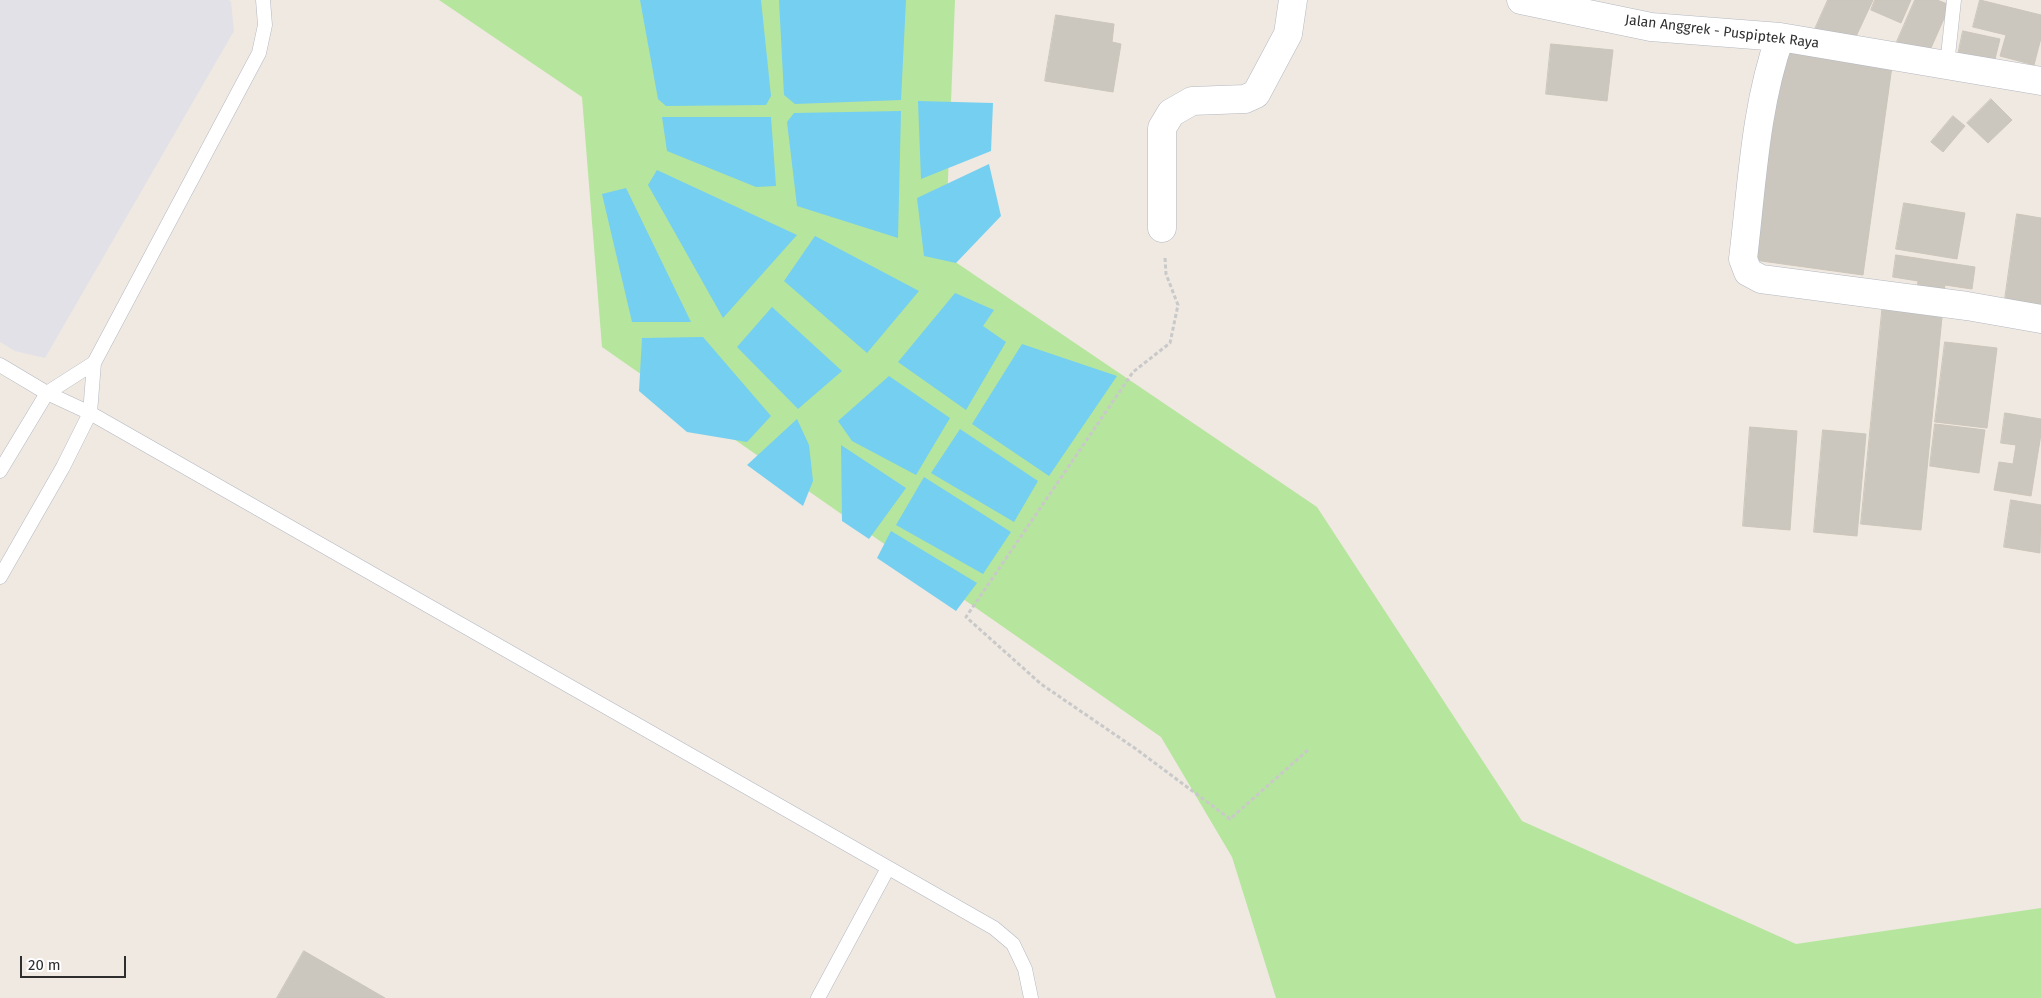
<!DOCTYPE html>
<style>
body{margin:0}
#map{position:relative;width:2041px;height:998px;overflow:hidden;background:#efe9e1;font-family:"Fira Sans",sans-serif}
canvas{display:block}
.scale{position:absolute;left:20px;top:956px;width:106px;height:22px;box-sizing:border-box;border:2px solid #2e2e2e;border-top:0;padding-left:6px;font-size:15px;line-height:18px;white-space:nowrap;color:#2e2e2e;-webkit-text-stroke:4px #fff;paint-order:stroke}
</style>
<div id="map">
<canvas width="2041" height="998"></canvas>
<div class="scale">20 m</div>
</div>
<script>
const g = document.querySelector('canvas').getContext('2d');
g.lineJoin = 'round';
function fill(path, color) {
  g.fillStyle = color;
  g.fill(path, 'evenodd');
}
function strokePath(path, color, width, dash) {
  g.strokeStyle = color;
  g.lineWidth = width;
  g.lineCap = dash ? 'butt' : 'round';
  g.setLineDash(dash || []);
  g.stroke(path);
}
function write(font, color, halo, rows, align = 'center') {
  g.font = font + ' "Fira Sans",sans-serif';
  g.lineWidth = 4;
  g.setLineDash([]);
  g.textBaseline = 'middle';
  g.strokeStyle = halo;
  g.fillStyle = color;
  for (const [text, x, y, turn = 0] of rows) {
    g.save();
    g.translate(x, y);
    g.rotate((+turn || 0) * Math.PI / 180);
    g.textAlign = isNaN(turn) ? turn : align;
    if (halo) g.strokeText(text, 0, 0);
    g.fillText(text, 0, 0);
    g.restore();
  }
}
const industrial = new Path2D(`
 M 0,0 L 229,0 L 231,2 L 234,31 L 45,358 L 15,351 L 0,342 Z`);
const green = new Path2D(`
 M 439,0 L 955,0 L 945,255 L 1317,507 L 1522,821 L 1796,944 L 2041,908 L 2041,998 L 1276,998 L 1232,857 L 1161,737 L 602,347 L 582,97 Z`);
const water = new Path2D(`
 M 640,0 L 761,0 L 771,96 L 766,105 L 666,106 L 658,99 Z
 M 779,0 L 906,0 L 901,100 L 795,104 L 784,95 Z
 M 918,101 L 993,103 L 991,151 L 921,179 Z
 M 901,111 L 898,238 L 797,206 L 787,122 L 794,113 Z
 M 662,117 L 771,117 L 776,186 L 756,187 L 667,151 Z
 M 989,164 L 1001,216 L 956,263 L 924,256 L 917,198 Z
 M 657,170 L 797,235 L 723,318 L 648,185 Z
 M 626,188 L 691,322 L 632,322 L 602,194 Z
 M 815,236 L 919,291 L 867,353 L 784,281 Z
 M 955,293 L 994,310 L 983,326 L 1006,342 L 966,410 L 898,362 Z
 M 772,307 L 842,371 L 798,409 L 737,347 Z
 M 703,337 L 771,416 L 747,442 L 687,432 L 639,391 L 642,338 Z
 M 1022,344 L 1117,376 L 1049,476 L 972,424 Z
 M 889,376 L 950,418 L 916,475 L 852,441 L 838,421 Z
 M 797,419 L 809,445 L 813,481 L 803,506 L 747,465 Z
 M 960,429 L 1038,481 L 1014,522 L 931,473 Z
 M 841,445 L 906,488 L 869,539 L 842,521 Z
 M 924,477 L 1011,532 L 983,574 L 896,525 Z
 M 891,531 L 977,583 L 956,611 L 877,558 Z`);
const building = new Path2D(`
 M 1828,0 L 1873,0 L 1852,45 L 1815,29 Z
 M 1875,0 L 1911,0 L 1901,23 L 1871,10 Z
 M 1915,0 L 1937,0 L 1950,5 L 1927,57 L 1896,44 Z
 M 1980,0 L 2041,15 L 2041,38 L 2034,65 L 2000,56 L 2006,35 L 1973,27 Z
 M 1056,15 L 1114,24 L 1112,42 L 1121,44 L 1113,92 L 1045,81 Z
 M 1963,31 L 2000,39 L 1994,63 L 1958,55 Z
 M 1551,44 L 1613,50 L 1607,101 L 1546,94 Z
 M 1784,44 L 1893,59 L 1863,275 L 1754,260 Z
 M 1991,99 L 2012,120 L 1988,143 L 1967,123 Z
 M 1953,116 L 1965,126 L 1943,152 L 1931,142 Z
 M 1904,203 L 1965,213 L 1957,259 L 1896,249 Z
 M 2017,214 L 2041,218 L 2041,304 L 2005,299 Z
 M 1896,255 L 1975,267 L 1972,289 L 1945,285 L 1943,297 L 1917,292 L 1918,281 L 1893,277 Z
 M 1883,302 L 1943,307 L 1921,530 L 1861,524 Z
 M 1945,342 L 1997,348 L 1987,428 L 1935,422 Z
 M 2005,413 L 2041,419 L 2041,434 L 2031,496 L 1994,490 L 1999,462 L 2013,464 L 2016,445 L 2001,443 Z
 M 1935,424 L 1985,430 L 1979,473 L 1930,466 Z
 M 1750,427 L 1797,431 L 1790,530 L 1743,526 Z
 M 1823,430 L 1866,434 L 1857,536 L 1814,532 Z
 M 2011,500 L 2041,505 L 2040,553 L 2004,547 Z
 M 304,951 L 385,998 L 277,998 Z`);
const path = new Path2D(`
 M 1165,258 L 1166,274 L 1178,305 L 1170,343 L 1133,372 L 966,617 L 1041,684 L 1136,749 L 1230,819 L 1309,749`);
const lane = new Path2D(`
 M 1947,65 L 1954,0
 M 0,365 L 47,393 L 90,413 L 994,928 L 1013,944 L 1025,969 L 1031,998
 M 0,471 L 47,393 L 94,363
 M 0,577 L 63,467 L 90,413 L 94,363 L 259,53 L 265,25 L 263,0
 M 818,998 L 888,868`);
const street = new Path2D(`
 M 1521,0 L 1651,27 L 1780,37 L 2041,81
 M 1780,37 C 1755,107 1752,185 1743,259 L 1748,272 L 1761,279 L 1967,306 L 2041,319
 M 1162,228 L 1162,128 L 1171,113 L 1192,101 L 1245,99 L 1256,94 L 1288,34 L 1293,0`);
const streetNames = [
 ["Jalan Anggrek - Puspiptek Raya",1722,32,7]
];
fill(industrial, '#e3e1e8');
fill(green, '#b6e59e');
fill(water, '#75cff0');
fill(building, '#cbc7bf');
strokePath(building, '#cbc5ba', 1);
strokePath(lane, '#b4b7c1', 15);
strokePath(street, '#b4b7c1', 29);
strokePath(path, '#c9c9c9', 3, [4, 2.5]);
strokePath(lane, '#fff', 14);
strokePath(street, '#fff', 28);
write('14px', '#2e2e2e', '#fff', streetNames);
</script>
